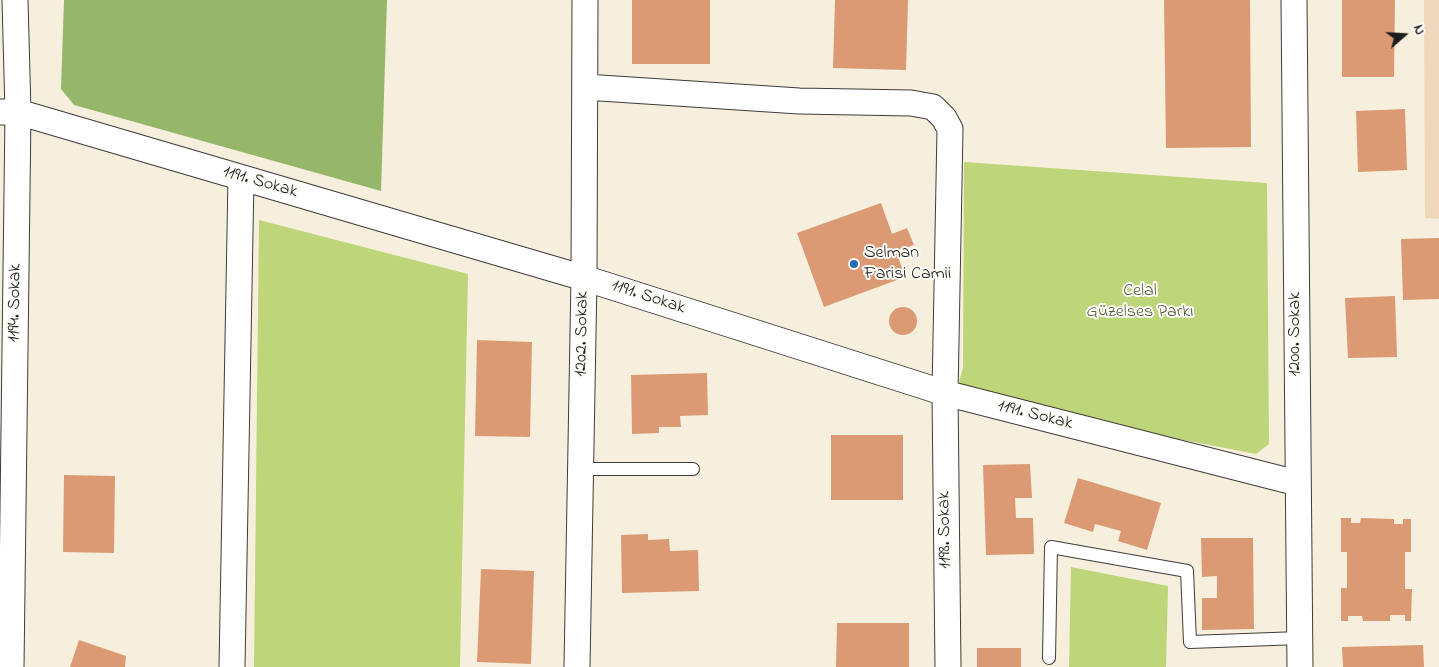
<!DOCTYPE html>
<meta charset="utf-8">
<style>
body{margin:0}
#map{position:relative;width:1439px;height:667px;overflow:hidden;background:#f7efde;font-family:"Indie Flower",sans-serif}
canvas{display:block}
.north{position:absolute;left:1379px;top:10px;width:50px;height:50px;-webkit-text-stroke:4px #fdfcf7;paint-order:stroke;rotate:71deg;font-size:14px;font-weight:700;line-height:20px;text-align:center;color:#1c1c1c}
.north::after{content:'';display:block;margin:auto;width:18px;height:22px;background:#1c1c1c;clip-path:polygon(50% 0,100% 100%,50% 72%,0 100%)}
</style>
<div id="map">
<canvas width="1439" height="667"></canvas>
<div class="north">N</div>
</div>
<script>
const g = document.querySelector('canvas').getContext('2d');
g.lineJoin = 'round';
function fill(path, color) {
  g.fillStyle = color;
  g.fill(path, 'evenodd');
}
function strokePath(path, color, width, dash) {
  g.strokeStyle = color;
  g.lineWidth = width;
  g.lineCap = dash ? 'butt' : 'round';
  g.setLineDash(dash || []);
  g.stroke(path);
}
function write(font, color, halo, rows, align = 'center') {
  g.font = font + ' "Indie Flower",sans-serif';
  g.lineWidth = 4;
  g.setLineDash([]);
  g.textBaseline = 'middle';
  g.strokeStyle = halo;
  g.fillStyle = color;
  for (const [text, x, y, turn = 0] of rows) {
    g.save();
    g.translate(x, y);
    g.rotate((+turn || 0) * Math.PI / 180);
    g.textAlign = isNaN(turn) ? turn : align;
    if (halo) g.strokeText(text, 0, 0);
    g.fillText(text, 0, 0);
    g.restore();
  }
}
const built = new Path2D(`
 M 1424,0 L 1439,0 L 1439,219 L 1425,218 Z`);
const green = new Path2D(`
 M 964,162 L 1267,183 L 1269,444 L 1256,454 L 955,396 L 963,368 Z
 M 259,220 L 468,274 L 460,667 L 254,667 Z
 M 1071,567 L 1168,586 L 1166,667 L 1069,667 Z`);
const forest = new Path2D(`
 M 64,0 L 387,0 L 381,191 L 74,105 L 61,89 Z`);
const building = new Path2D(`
 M 632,0 L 710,0 L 710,64 L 632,64 Z
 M 835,0 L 908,0 L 906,70 L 833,68 Z
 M 1164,0 L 1250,0 L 1251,147 L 1166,148 Z
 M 1342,0 L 1395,0 L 1394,77 L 1342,77 Z
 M 1405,109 L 1407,170 L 1358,172 L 1356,111 Z
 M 881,203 L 892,234 L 907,228 L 914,245 L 896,251 L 905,277 L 824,307 L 797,233 Z
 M 1439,238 L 1439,299 L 1403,300 L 1401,239 Z
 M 1395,296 L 1397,357 L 1348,358 L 1345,298 Z
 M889 321a14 14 0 1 1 28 0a14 14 0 1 1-28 0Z
 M 477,340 L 532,342 L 530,437 L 475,436 Z
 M 707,373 L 708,415 L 680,416 L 681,427 L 659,427 L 659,433 L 632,434 L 631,375 Z
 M 831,435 L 903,435 L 903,500 L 831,500 Z
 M 1030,464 L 1032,498 L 1015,498 L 1016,518 L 1033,518 L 1034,554 L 986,555 L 983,465 Z
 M 64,475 L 115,476 L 114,553 L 63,552 Z
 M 1078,478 L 1161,503 L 1147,550 L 1118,541 L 1121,531 L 1095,524 L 1093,532 L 1064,523 Z
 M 1341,518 L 1351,518 L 1351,523 L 1360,523 L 1361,518 L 1394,519 L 1394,524 L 1403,524 L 1403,519 L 1411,519 L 1411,552 L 1405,552 L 1405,589 L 1412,589 L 1411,621 L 1405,621 L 1405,615 L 1390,615 L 1390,621 L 1363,621 L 1362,616 L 1348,616 L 1348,621 L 1341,621 L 1341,588 L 1347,588 L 1347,552 L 1341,552 Z
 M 648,534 L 648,540 L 669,539 L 670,551 L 698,550 L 699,591 L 622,593 L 621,535 Z
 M 1201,538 L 1253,538 L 1254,629 L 1202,630 L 1202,598 L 1217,598 L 1217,576 L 1202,577 Z
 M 481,569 L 534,571 L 531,664 L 477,662 Z
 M 837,623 L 909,623 L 909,667 L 836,667 Z
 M 79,640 L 126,656 L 125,667 L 70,667 Z
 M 1423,645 L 1424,667 L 1343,667 L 1342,647 Z
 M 977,648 L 1021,648 L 1021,667 L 977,667 Z`);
const lane = new Path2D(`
 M 581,469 L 693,469
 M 1049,658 L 1051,547 L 1187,571 L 1190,642 L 1300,638`);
const street = new Path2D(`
 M 1294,0 L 1300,667
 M 585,87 L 799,101 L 911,103 L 933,107 L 944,118 L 950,129 L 945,393 L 948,667
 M 0,112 L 18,112 L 584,278 L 945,393 L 1297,483
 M 11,667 L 18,112 L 15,0
 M 232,667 L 241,178
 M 577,667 L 584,278 L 585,0`);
const markers = [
 [854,264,5,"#1f6fb2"]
];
const streetNames = [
 ["1191. Sokak",260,183,16],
 ["1191. Sokak",648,298,18],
 ["1194. Sokak",16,303,-89],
 ["1202. Sokak",583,334,-89],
 ["1200. Sokak",1296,334,-90],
 ["1191. Sokak",1035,416,14],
 ["1198. Sokak",946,530,-91]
];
const poiNames = [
 ["Selman",864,254],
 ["Farisi Camii",864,275]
];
const parkNames = [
 ["Celal",1140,292],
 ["Güzelses Parkı",1140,313]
];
fill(built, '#eed7bb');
fill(green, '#bed579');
fill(forest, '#96b669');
fill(building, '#db9a73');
strokePath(lane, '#3d3c39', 14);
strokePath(street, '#3d3c39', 27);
strokePath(lane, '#fff', 12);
strokePath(street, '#fff', 25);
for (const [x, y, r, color] of markers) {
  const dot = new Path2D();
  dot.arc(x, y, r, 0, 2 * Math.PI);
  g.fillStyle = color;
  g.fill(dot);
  strokePath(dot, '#fdfcf7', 2);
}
write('18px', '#1c1c1c', '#fdfcf7', streetNames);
write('18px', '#1c1c1c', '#fdfcf7', poiNames, 'left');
write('18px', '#555d3d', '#fdfcf7', parkNames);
</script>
